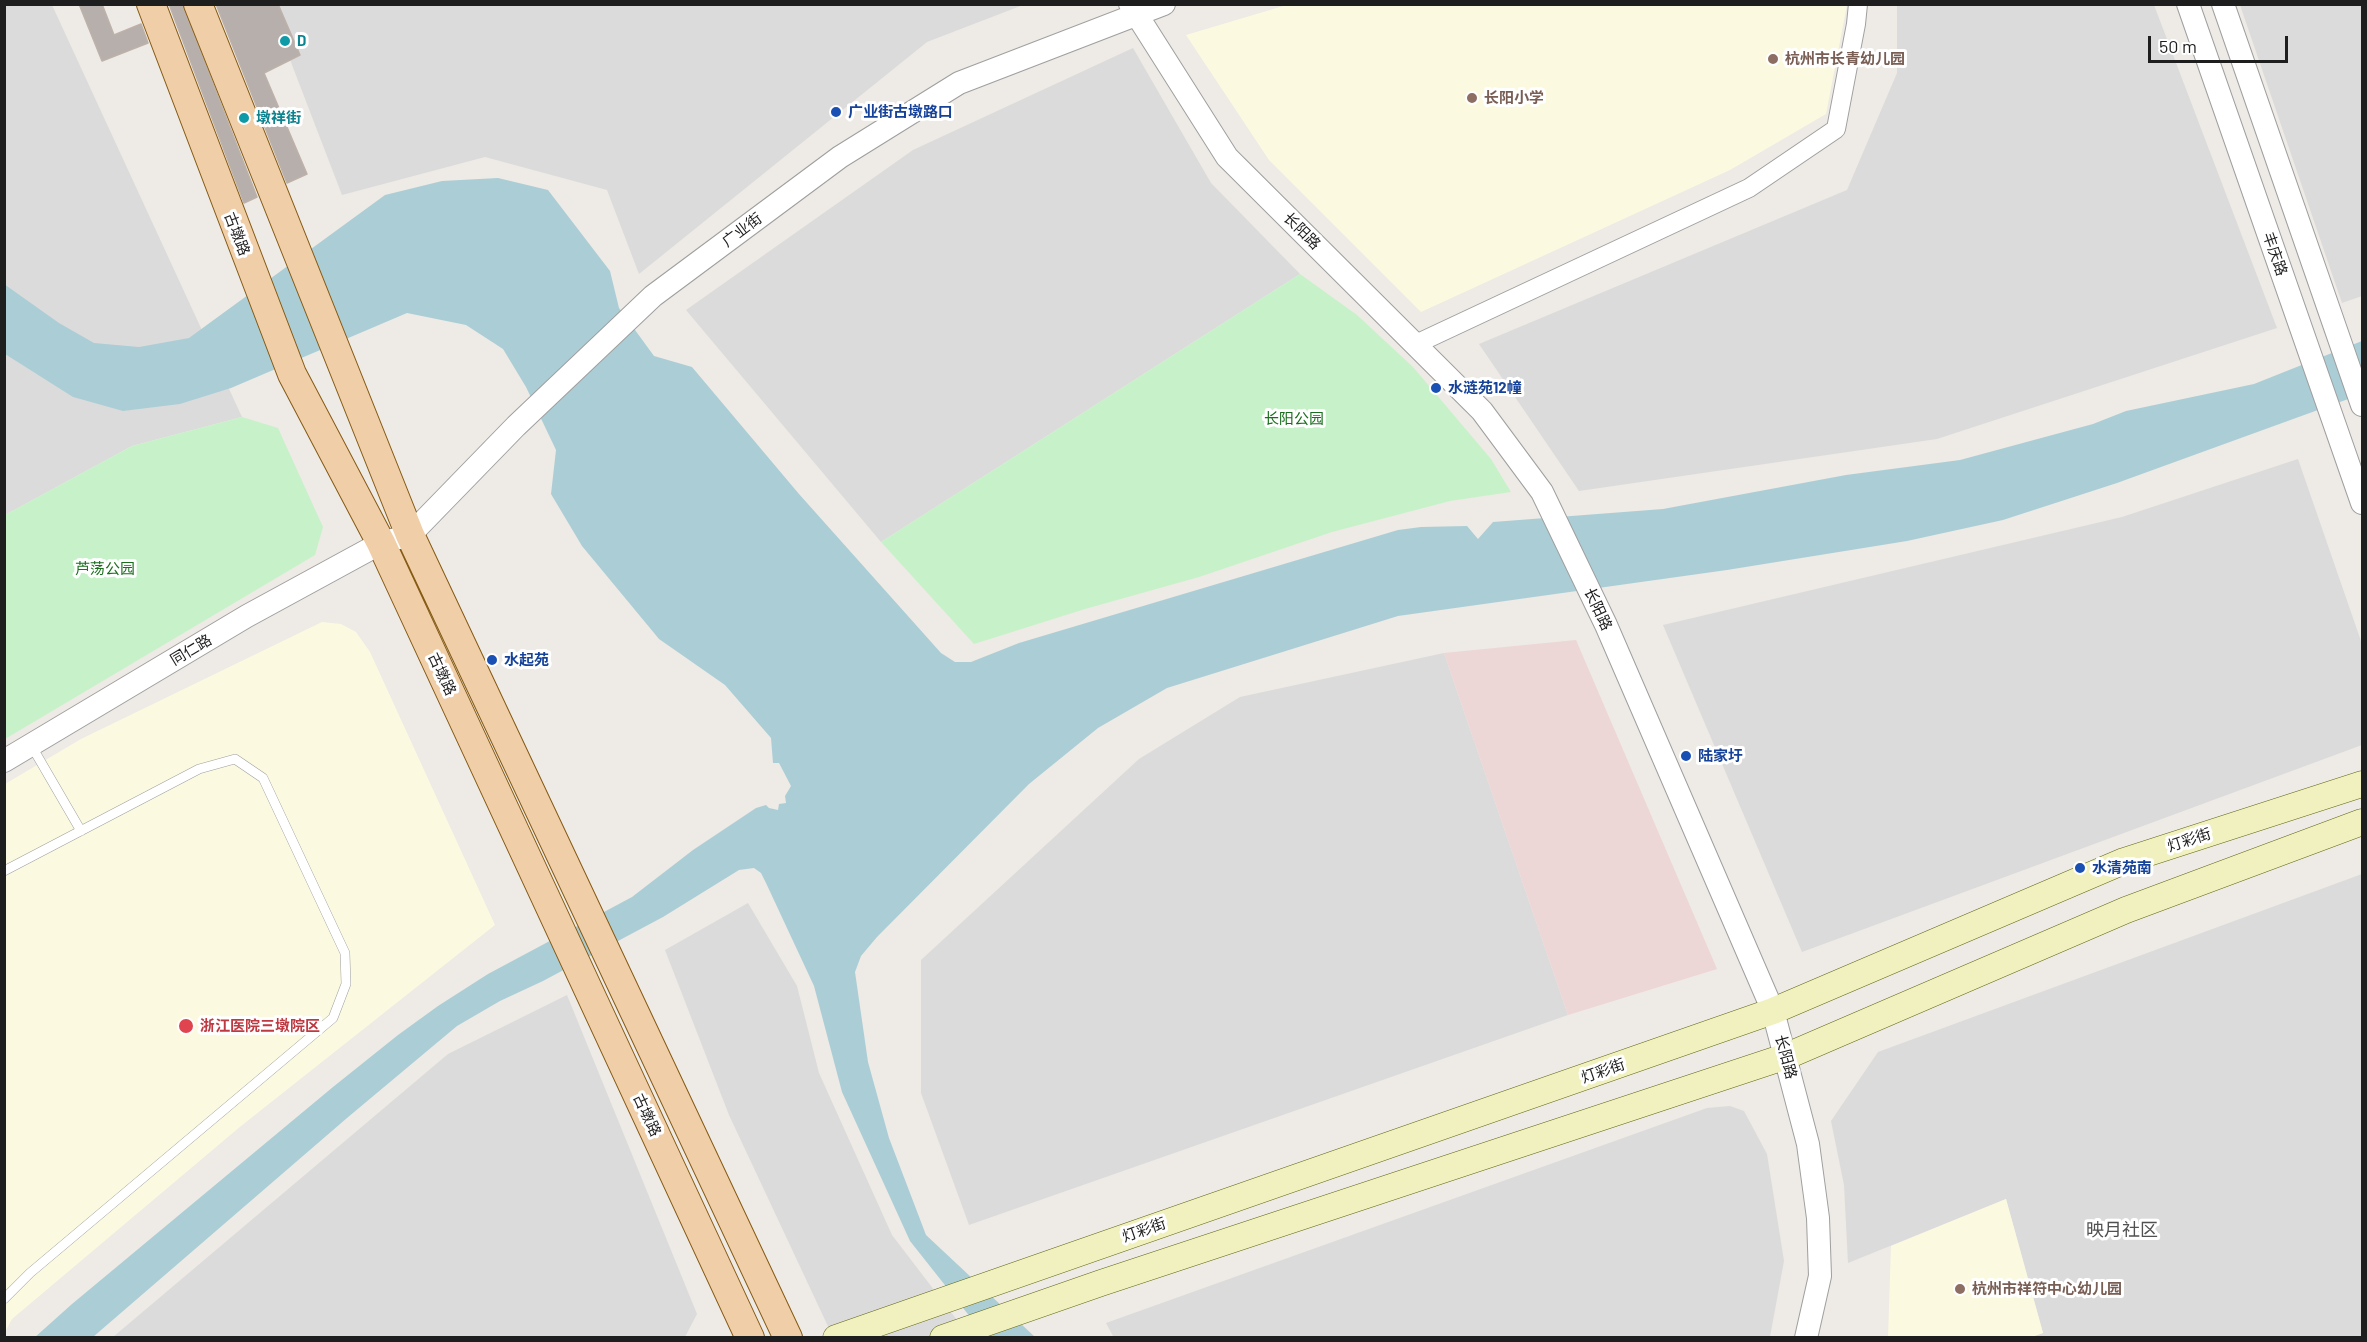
<!DOCTYPE html>
<meta charset="utf-8">
<style>
body{margin:0}
#map{position:relative;width:2367px;height:1342px;overflow:hidden;background:#eeeae5;font-family:Barlow,sans-serif}
canvas{display:block}
.frame{position:absolute;inset:0;border:6px solid #1e1e1e;pointer-events:none}
.scale{position:absolute;left:2148px;top:36px;width:140px;height:27px;box-sizing:border-box;border:3px solid #1e1e1e;border-top:0;padding-left:8px;font-size:18px;line-height:21px;white-space:nowrap;color:#1e1e1e;-webkit-text-stroke:4px #fff;paint-order:stroke}
</style>
<div id="map">
<canvas width="2367" height="1342"></canvas>
<div class="frame"></div>
<div class="scale">50 m</div>
</div>
<script>
const ctx = document.querySelector('canvas').getContext('2d');
ctx.lineJoin = 'round';
function paint(path, color) { ctx.fillStyle = color; ctx.fill(path, 'evenodd'); }
const poly = rows => new Path2D(rows.map(r => 'M' + r).join(''));
function trace(path, color, width, dash) { ctx.strokeStyle = color; ctx.lineWidth = width; ctx.lineCap = dash ? 'butt' : 'round'; ctx.setLineDash(dash || []); ctx.stroke(path); }
function drawText(font, color, halo, rows, align = 'center') {
  ctx.font = font + ' Barlow,"Noto Sans SC",sans-serif'; ctx.lineWidth = 6; ctx.setLineDash([]); ctx.textBaseline = 'middle'; ctx.strokeStyle = halo; ctx.fillStyle = color; for (const [text, x, y, turn = 0] of rows) {
    ctx.save(); ctx.translate(x, y); ctx.rotate((+turn || 0) * Math.PI / 180); ctx.textAlign = isNaN(turn) ? turn : align; if (halo) ctx.strokeText(text, 0, 0); ctx.fillText(text, 0, 0); ctx.restore();
  }
}
const residential = poly([
 [1897,4,2154,5,2277,328,1937,439,1579,491,1479,344,1847,190,1897,73],
 [5,5,52,5,242,417,132,446,5,515],
 [269,5,1023,5,927,42,639,274,607,190,485,157,342,195],
 [2240,5,2362,5,2362,296,2342,303],
 [1133,48,1211,183,1300,274,881,542,686,310,913,150],
 [2298,459,2362,644,2362,745,1802,952,1663,625,2122,517],
 [1444,653,1568,1015,969,1225,921,1093,921,960,1139,759,1240,697],
 [2362,874,2362,1337,2030,1337,2043,1333,2006,1199,1848,1263,1844,1185,1831,1121,1878,1052],
 [748,903,797,986,819,1073,892,1235,970,1337,833,1337,729,1115,665,950],
 [567,995,697,1314,685,1337,113,1337,448,1054],
 [1730,1106,1744,1111,1767,1154,1784,1261,1770,1337,1114,1338,1106,1323,1707,1108]
]);
const commercial = poly([
 [1576,640,1717,969,1568,1015,1444,653]
]);
const education = poly([
 [1290,4,1847,4,1847,5,1826,114,1730,170,1421,312,1269,160,1186,35],
 [322,622,341,624,356,632,370,652,495,925,241,1126,12,1319,5,1332,5,784,81,739],
 [2006,1199,2043,1333,2029,1338,1888,1337,1891,1246]
]);
const park = poly([
 [1300,274,1357,315,1413,367,1491,459,1511,492,1450,501,1332,532,1199,577,1085,609,974,644,881,542],
 [242,417,278,428,323,527,315,555,5,739,5,515,132,446]
]);
const water = poly([
 [498,178,548,190,610,271,619,308,654,356,692,367,799,494,941,653,955,662,971,662,1019,643,1398,530,1421,527,1467,526,1478,539,1493,522,1663,509,1846,475,1960,460,2093,424,2126,411,2254,384,2362,341,2362,394,2117,483,2003,520,1907,541,1727,570,1398,616,1167,688,1098,728,1029,784,877,937,861,956,855,972,868,1062,889,1138,926,1235,1035,1337,986,1337,910,1241,842,1092,814,986,766,883,761,873,754,868,739,870,663,917,543,981,500,1001,457,1026,347,1118,93,1337,34,1338,72,1304,333,1087,398,1035,438,1006,488,974,632,897,693,850,756,808,766,805,769,808,778,810,779,804,786,803,785,796,791,786,779,763,773,763,771,738,725,685,659,639,582,546,551,494,556,450,526,387,503,349,466,325,407,313,231,388,180,404,123,411,73,397,5,354,4,284,59,323,94,343,139,347,189,338,385,195,442,181]
]);
const building = poly([
 [79,4,102,4,114,35,141,24,148,43,102,61,79,4],
 [169,4,182,4,257,197,244,203,169,4],
 [216,4,278,4,300,55,264,73,307,174,287,183,216,4]
]);
const service = poly([
 [31,745,81,831],
 [4,871,199,769,235,759,263,778,345,953,346,984,333,1018,30,1273,4,1299]
]);
const minor = poly([
 [1416,344,1749,188,1836,129,1856,24,1858,4]
]);
const tertiary = poly([
 [1130,4,1227,157,1482,411,1542,492,1606,625,1773,1011,1808,1144,1818,1218,1820,1276,1806,1338],
 [2188,4,2362,503],
 [2223,4,2362,405],
 [4,761,247,616,381,543,410,535,516,426,653,296,840,157,959,83,1164,4]
]);
const secondary = poly([
 [836,1338,1773,1011,2124,861,2362,784],
 [943,1338,1101,1283,1787,1056,2126,910,2362,822]
]);
const primary = poly([
 [151,4,292,374,381,543,750,1338],
 [198,4,410,535,788,1338]
]);
const markers = [
 [285,41,6,"#0f9aa8"],
 [1773,59,6,"#8d6e63"],
 [1472,98,6,"#8d6e63"],
 [836,112,6,"#1a4fb4"],
 [244,118,6,"#0f9aa8"],
 [1436,388,6,"#1a4fb4"],
 [492,660,6,"#1a4fb4"],
 [1686,756,6,"#1a4fb4"],
 [2080,868,6,"#1a4fb4"],
 [186,1026,8,"#e0444e"],
 [1960,1289,6,"#8d6e63"]
];
const cultureNames = [
 ["D",297,41],
 ["墩祥街",256,118]
];
const educationNames = [
 ["杭州市长青幼儿园",1785,59],
 ["长阳小学",1484,98],
 ["杭州市祥符中心幼儿园",1972,1289]
];
const transitNames = [
 ["广业街古墩路口",848,112],
 ["水涟苑12幢",1448,388],
 ["水起苑",504,660],
 ["陆家圩",1698,756],
 ["水清苑南",2092,868]
];
const streetNames = [
 ["广业街",742,230,-37],
 ["长阳路",1302,231,45],
 ["古墩路",237,234,69],
 ["丰庆路",2275,254,71],
 ["长阳路",1598,609,65],
 ["同仁路",191,650,-31],
 ["古墩路",442,674,65],
 ["灯彩街",2189,840,-18],
 ["长阳路",1786,1057,75],
 ["灯彩街",1603,1071,-19],
 ["古墩路",647,1115,65],
 ["灯彩街",1144,1230,-19]
];
const parkNames = [
 ["长阳公园",1294,419],
 ["芦荡公园",105,569]
];
const healthNames = [
 ["浙江医院三墩院区",200,1026]
];
const quarterNames = [
 ["映月社区",2122,1230]
];
paint(residential, '#dcdbdb');
paint(commercial, '#ecd6d6');
paint(education, '#fbfae1');
paint(park, '#c7f2c9');
paint(water, '#abced6');
paint(building, '#b6afab');
trace(building, '#bdb1a9', 1.5);
trace(service, '#9f9f9f', 10);
trace(minor, '#9f9f9f', 20);
trace(tertiary, '#9f9f9f', 24);
trace(secondary, '#626712', 27);
trace(primary, '#855a13', 30);
trace(service, '#fff', 9);
trace(minor, '#fff', 18);
trace(tertiary, '#fff', 22);
trace(secondary, '#f1f1bf', 26);
trace(primary, '#f0cea8', 28);
for (const [x, y, r, color] of markers) { const dot = new Path2D(); dot.arc(x, y, r, 0, 2 * Math.PI); ctx.fillStyle = color; ctx.fill(dot); trace(dot, '#fff', 2); }
drawText('bold 15px', '#0d838f', '#fff', cultureNames, 'left');
drawText('bold 15px', '#785e54', '#fff', educationNames, 'left');
drawText('bold 15px', '#164399', '#fff', transitNames, 'left');
drawText('15px', '#1e1e1e', '#fff', streetNames);
drawText('15px', '#196f1d', '#fff', parkNames);
drawText('bold 15px', '#be3a42', '#fff', healthNames, 'left');
drawText('18px', '#515151', '#fff', quarterNames);
</script>
